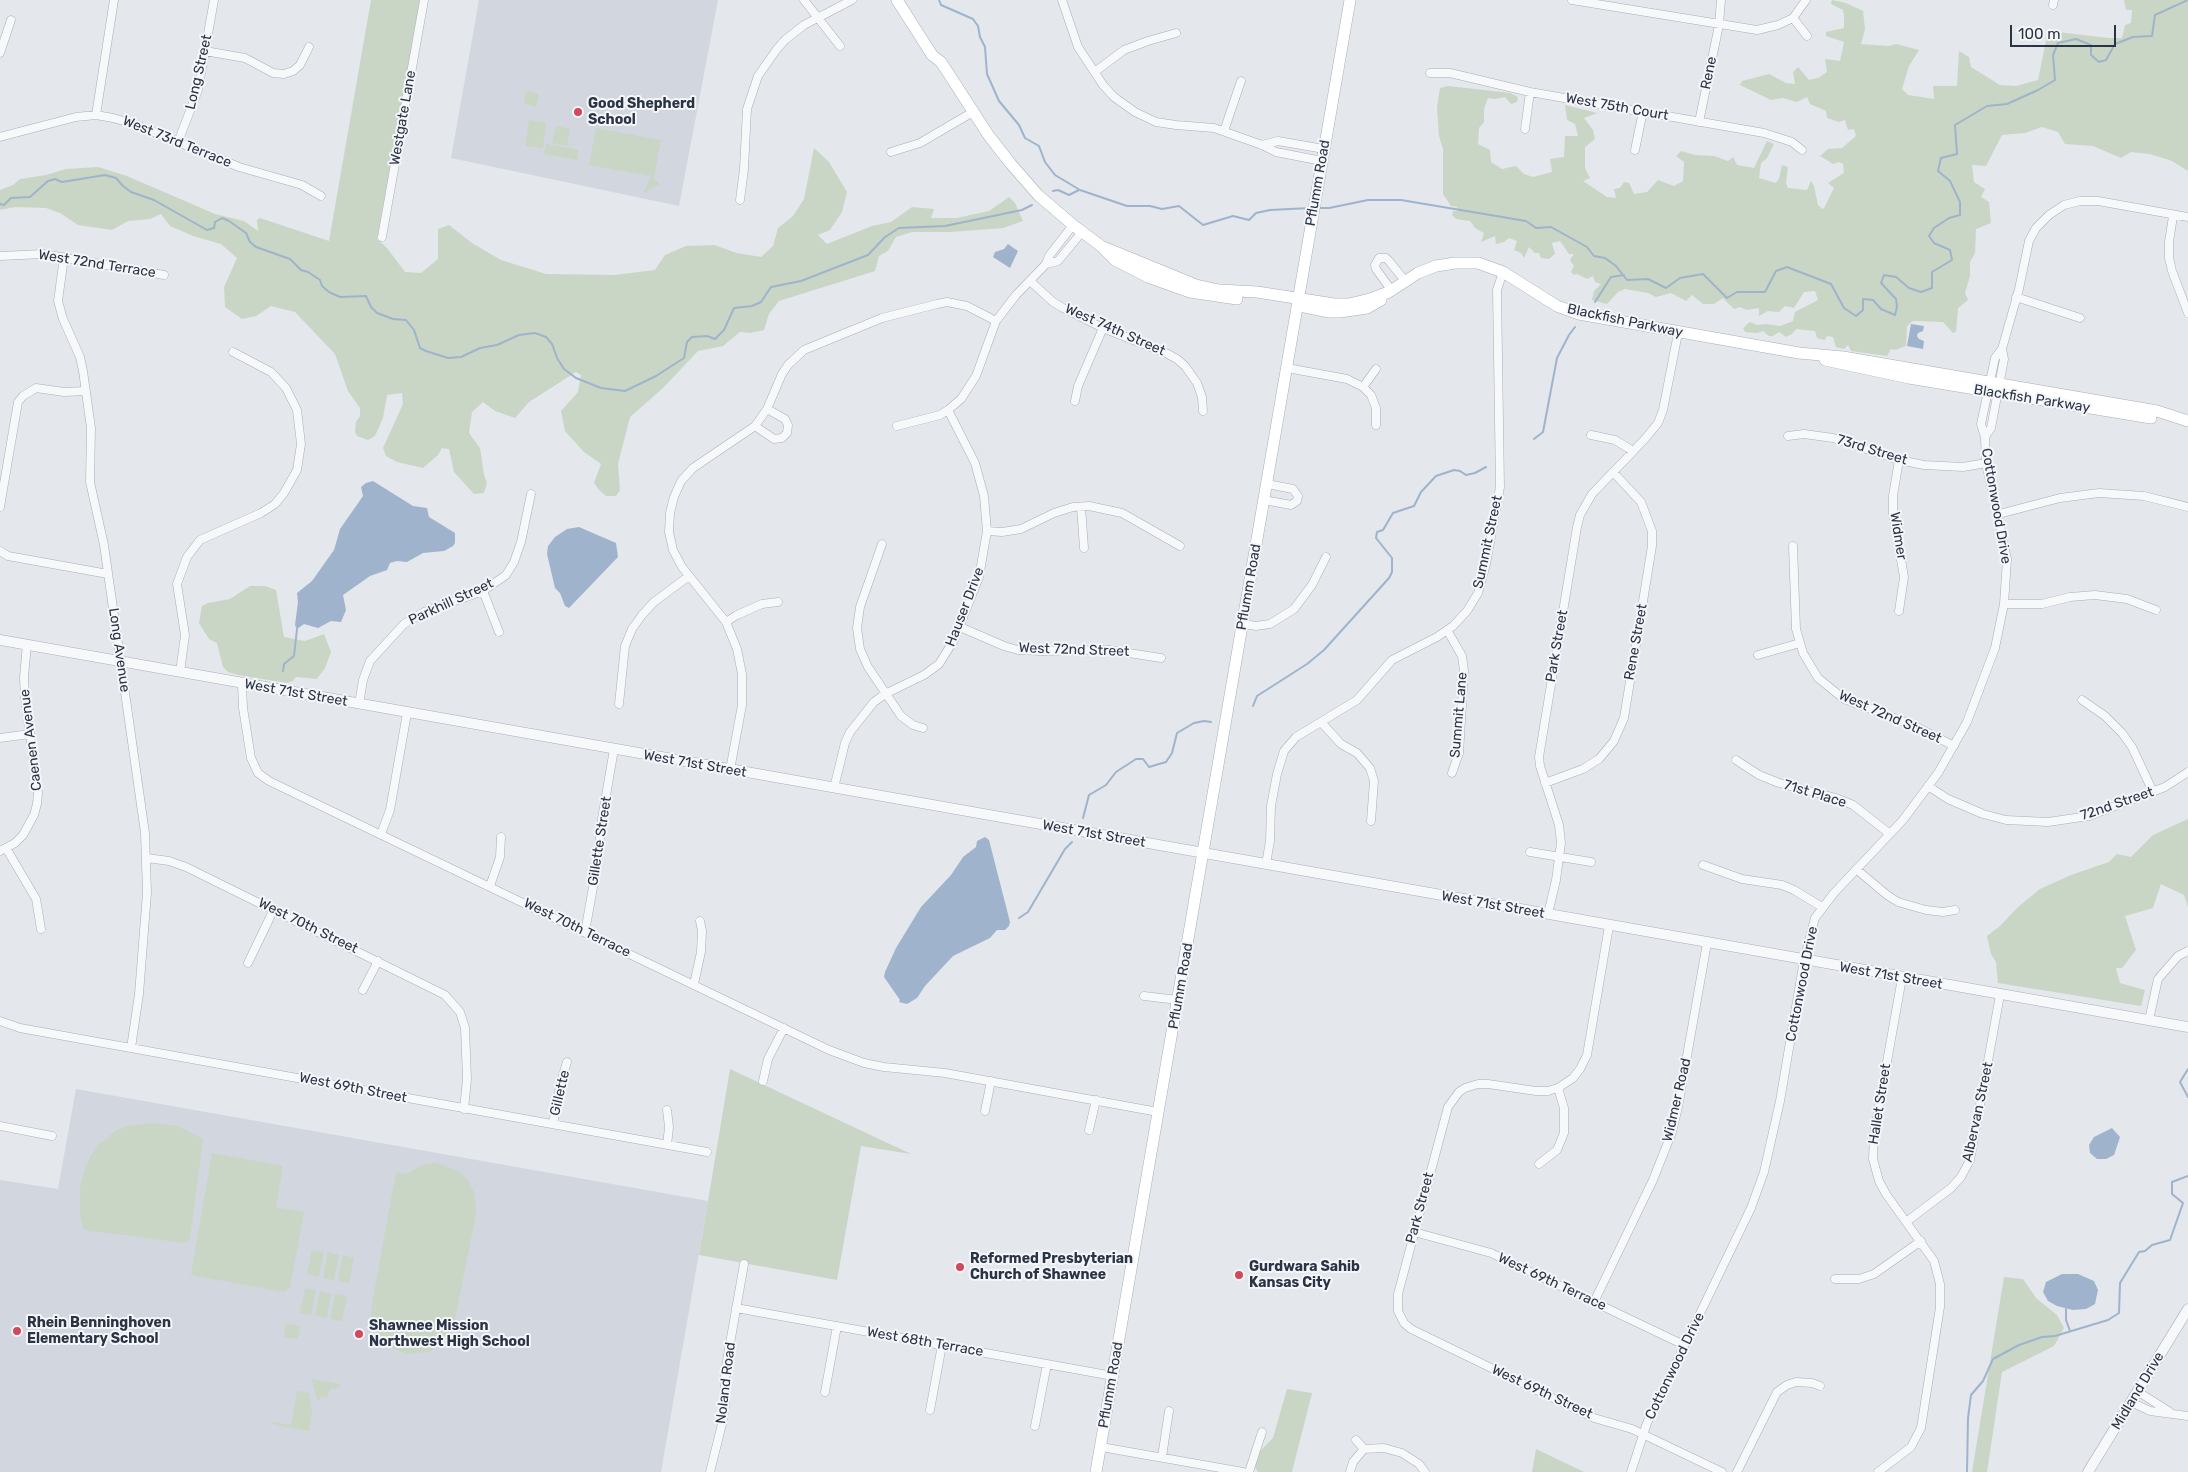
<!DOCTYPE html>
<style>
body{margin:0}
#map{position:relative;width:2188px;height:1472px;overflow:hidden;background:#e4e7ec;font-family:Rubik,sans-serif}
canvas{display:block}
.scale{position:absolute;left:2010px;top:25px;width:106px;height:22px;box-sizing:border-box;border:2px solid #2b3445;border-top:0;padding-left:6px;font-size:15px;line-height:18px;white-space:nowrap;color:#2b3445;-webkit-text-stroke:4px #f4f6f9;paint-order:stroke}
</style>
<div id="map">
<canvas width="2188" height="1472"></canvas>
<div class="scale">100 m</div>
</div>
<script>
const ctx = document.querySelector('canvas').getContext('2d');
ctx.lineJoin = 'round';
function paint(path, color) { ctx.fillStyle = color; ctx.fill(path, 'evenodd'); }
const poly = rows => new Path2D(rows.map(r => 'M' + r).join(''));
function trace(path, color, width, dash) { ctx.strokeStyle = color; ctx.lineWidth = width; ctx.lineCap = dash ? 'butt' : 'round'; ctx.setLineDash(dash || []); ctx.stroke(path); }
function drawText(font, color, halo, rows, align = 'center') {
  ctx.font = font + ' Rubik,sans-serif'; ctx.lineWidth = 4; ctx.setLineDash([]); ctx.textBaseline = 'middle'; ctx.strokeStyle = halo; ctx.fillStyle = color; for (const [text, x, y, turn = 0] of rows) {
    ctx.save(); ctx.translate(x, y); ctx.rotate((+turn || 0) * Math.PI / 180); ctx.textAlign = isNaN(turn) ? turn : align; if (halo) ctx.strokeText(text, 0, 0); ctx.fillText(text, 0, 0); ctx.restore();
  }
}
const built = poly([
 [479,0,718,0,679,206,451,158],
 [76,1089,708,1201,661,1472,0,1472,0,1180,58,1189]
]);
const green = poly([
 [371,0,420,0,377,239,387,248,405,272,421,273,438,259,438,229,449,225,472,243,501,260,546,274,614,275,655,270,665,255,686,246,714,245,737,253,761,257,773,246,778,228,793,216,804,199,814,148,829,162,847,192,842,212,830,230,818,235,827,244,872,226,891,222,912,207,934,209,931,218,957,218,989,211,1009,197,1015,203,1023,221,1003,228,951,232,912,232,896,237,888,251,879,256,875,271,779,301,769,314,764,330,750,333,740,332,723,346,698,351,663,388,630,417,618,464,620,490,616,496,606,496,600,491,594,483,601,464,584,452,565,431,561,411,578,392,581,375,576,372,529,402,515,418,495,411,483,402,472,412,469,433,480,448,484,475,487,483,484,493,474,494,454,472,449,449,442,448,438,455,423,468,397,462,386,456,383,448,403,404,402,393,387,395,383,418,375,436,368,440,357,436,355,432,356,422,360,416,360,408,348,391,335,354,295,312,271,306,256,316,242,319,225,307,224,287,237,258,221,244,193,236,170,226,161,214,150,219,128,221,112,230,78,225,60,213,46,208,15,207,0,210,0,190,13,185,20,179,46,175,66,169,98,167,127,176,215,214,244,221,258,231,257,220,260,218,329,241],
 [1832,0,1846,3,1863,11,1865,29,1861,44,1889,46,1896,44,1919,50,1909,66,1902,89,1908,95,1934,99,1933,86,1957,86,1959,51,1969,57,1971,67,2000,85,2016,86,2038,80,2048,31,2109,38,2122,38,2125,25,2131,23,2132,10,2126,10,2124,0,2188,0,2188,171,2172,161,2150,154,2131,152,2121,158,2093,146,2065,144,2058,132,2042,127,2025,133,2002,135,1986,166,1972,165,1974,182,1985,189,1981,197,1989,202,1991,223,1976,229,1975,253,1970,262,1970,276,1965,293,1968,300,1958,308,1956,332,1953,333,1943,322,1913,321,1907,326,1906,346,1895,350,1891,349,1887,356,1851,351,1848,345,1844,349,1836,347,1833,337,1827,336,1825,340,1817,338,1815,331,1796,329,1792,334,1786,337,1779,332,1773,336,1769,336,1763,331,1757,333,1745,332,1743,328,1750,322,1757,325,1766,324,1780,326,1793,321,1795,312,1818,300,1815,291,1804,292,1794,308,1785,306,1779,312,1768,311,1759,316,1759,308,1747,310,1740,307,1734,309,1723,298,1714,304,1703,304,1692,295,1686,301,1671,293,1656,297,1648,293,1625,289,1618,292,1607,304,1592,300,1594,291,1601,284,1595,282,1593,276,1587,279,1577,274,1574,275,1571,272,1574,266,1570,260,1574,254,1569,254,1560,241,1552,243,1555,254,1549,259,1541,258,1539,253,1535,253,1529,247,1524,258,1521,253,1514,250,1517,241,1509,238,1504,242,1496,244,1495,236,1481,242,1484,233,1475,228,1470,221,1456,219,1452,215,1453,211,1457,211,1457,207,1451,206,1443,194,1443,149,1439,136,1437,108,1440,88,1448,86,1510,93,1518,97,1517,102,1511,104,1505,97,1495,99,1488,98,1484,109,1484,122,1479,128,1478,144,1490,150,1491,162,1502,169,1516,166,1524,174,1533,177,1552,172,1550,159,1564,157,1565,136,1578,136,1575,124,1567,120,1565,105,1597,113,1584,118,1593,130,1595,139,1585,147,1585,168,1590,178,1583,181,1607,197,1616,198,1614,189,1620,188,1624,182,1629,183,1634,194,1647,192,1658,180,1674,186,1683,181,1684,162,1676,156,1681,151,1695,155,1714,156,1728,161,1733,157,1737,165,1754,168,1767,141,1774,144,1767,158,1761,163,1759,178,1776,183,1779,179,1782,165,1788,167,1786,183,1788,188,1807,190,1811,181,1814,186,1818,205,1822,209,1824,208,1834,188,1828,183,1844,173,1843,164,1839,162,1833,164,1820,156,1828,149,1842,148,1856,136,1854,129,1848,130,1845,120,1839,122,1827,118,1826,111,1810,104,1807,97,1797,102,1783,98,1771,100,1740,85,1742,81,1769,74,1786,83,1795,84,1793,72,1798,67,1809,80,1818,78,1827,72,1825,59,1840,61,1844,42,1826,36,1826,32,1844,28,1844,16,1843,10,1831,4],
 [526,91,539,94,536,107,524,104],
 [529,120,546,123,543,148,525,146],
 [556,126,570,129,567,146,552,143],
 [596,128,661,140,654,177,652,177,660,184,648,190,646,193,643,191,646,188,651,176,589,165],
 [546,144,579,150,577,160,544,154],
 [250,586,265,586,276,590,284,637,305,641,324,634,331,652,325,668,317,679,296,677,293,681,287,683,238,675,228,672,223,667,217,643,209,639,199,623,202,606,208,603,230,599],
 [2188,819,2188,907,2184,895,2161,884,2153,908,2125,916,2136,950,2122,968,2116,968,2120,983,2145,990,2141,1006,1998,983,1996,962,1991,954,1987,936,2000,926,2018,907,2040,889,2071,875,2109,862,2117,854,2131,857,2153,835],
 [730,1069,911,1154,861,1146,837,1280,699,1255],
 [152,1123,178,1126,203,1139,190,1239,185,1243,84,1230,80,1215,80,1187,86,1165,91,1155,99,1144,117,1130,128,1126],
 [212,1153,283,1166,276,1207,304,1212,290,1288,284,1292,191,1275],
 [435,1163,457,1170,468,1180,474,1193,476,1214,453,1329,443,1342,431,1351,407,1354,396,1350,379,1336,371,1318,372,1304,396,1172,406,1174,422,1165],
 [312,1250,324,1252,319,1277,307,1274],
 [328,1252,339,1255,334,1280,323,1278],
 [343,1255,354,1258,349,1283,338,1281],
 [2004,1277,2023,1279,2036,1298,2057,1315,2064,1328,2054,1346,2002,1372,1987,1472,1972,1472],
 [305,1288,316,1290,311,1315,300,1313],
 [320,1291,331,1293,327,1318,315,1316],
 [335,1294,347,1296,342,1321,330,1319],
 [286,1324,300,1326,298,1339,284,1337],
 [312,1379,340,1384,339,1388,331,1389,326,1398,321,1397,319,1400,317,1400],
 [1287,1389,1312,1393,1292,1472,1258,1472,1254,1465,1258,1453,1273,1438],
 [297,1391,309,1393,312,1412,309,1431,272,1424,272,1422,291,1425],
 [1536,1449,1584,1472,1532,1472]
]);
const water = poly([
 [1008,244,1018,251,1010,268,993,257,995,252,1004,249],
 [1911,324,1924,326,1923,331,1918,333,1917,336,1919,339,1924,341,1923,349,1907,346],
 [373,481,413,506,427,508,429,517,455,533,455,543,453,546,444,551,423,553,407,562,397,561,390,563,387,570,370,576,343,595,346,610,341,622,331,621,318,628,304,624,297,629,295,625,298,602,297,593,312,581,334,550,340,529,363,496,361,487,366,483],
 [579,527,616,543,618,557,569,608,565,606,560,593,555,588,547,554,548,546,555,537,567,529],
 [985,837,989,840,1010,922,1009,926,1005,930,997,930,990,938,953,956,925,986,917,998,907,1004,899,1002,900,1000,884,977,885,972,896,948,921,907,951,875,963,857,976,847,977,841],
 [2112,1128,2120,1137,2114,1155,2106,1159,2097,1159,2090,1153,2089,1145,2094,1137],
 [2062,1274,2078,1274,2094,1281,2098,1290,2095,1304,2086,1309,2073,1310,2057,1306,2048,1301,2043,1292,2046,1282]
]);
const stream = poly([
 [939,0,941,5,973,19,978,26,980,37,985,47,987,74,999,101,1019,125,1025,138,1039,146,1045,162,1055,175,1080,190,1127,206,1150,206,1162,209,1179,206,1203,225,1233,216,1249,220,1256,213,1270,210,1310,208],
 [1053,191,1058,190,1069,195,1079,190],
 [0,204,4,205,11,198,30,197,48,181,55,179,62,182,105,175,116,178,123,186,131,192,154,200,207,230,214,228,215,222,222,218,229,221,246,233,250,242,256,247,290,259,301,270,308,272,320,280,322,286,329,292,340,297,366,296,371,307,377,313,393,319,406,320,414,330,420,348,426,351,448,358,461,357,480,348,497,345,519,335,535,333,546,337,552,344,557,358,564,369,576,378,601,388,625,391,656,376,684,358,687,342,692,337,707,336,715,339,724,330,734,308,752,306,761,302,771,287,801,281,868,255,885,237,899,228,945,226,1022,210,1032,205],
 [1317,208,1329,208,1368,200,1401,200,1526,221,1536,228,1551,227,1587,247,1594,256,1605,258,1616,266,1627,280,1648,279,1666,288,1680,278,1703,274,1727,298,1737,292,1765,292,1776,271,1787,267,1831,284,1844,308,1856,316,1863,310,1863,299,1873,300,1881,309,1895,315,1897,307,1896,299,1881,283,1884,275,1896,277,1909,288,1921,292,1932,288,1932,272,1952,260,1950,250,1934,243,1929,236,1934,228,1949,218,1960,215,1960,202,1950,181,1938,171,1941,158,1957,154,1955,125,1987,106,2007,104,2038,90,2055,80,2053,55,2058,43,2076,39,2091,45,2091,55,2099,62,2106,60,2115,44,2133,37,2152,36,2155,15,2188,0],
 [1595,302,1611,277,1624,275],
 [1534,439,1543,432,1557,358,1569,335,1575,327],
 [283,671,284,664,294,656,297,629],
 [1253,706,1257,696,1307,664,1324,650,1389,578,1392,572,1392,558,1376,538,1377,532,1383,530,1393,513,1414,506,1421,492,1436,476,1454,470,1460,471,1466,475,1475,473,1486,467],
 [1083,818,1089,795,1106,785,1116,772,1136,759,1143,759,1149,767,1166,762,1172,753,1177,733,1194,723,1204,721,1211,722],
 [1019,918,1028,912,1065,849,1072,842],
 [2188,1069,2180,1082,2188,1097],
 [2066,1309,2066,1320,2070,1331],
 [1967,1472,1968,1418,1971,1395,1983,1381,1993,1359,2019,1345,2042,1337,2055,1336,2108,1320,2119,1313,2120,1283,2139,1252,2145,1251,2152,1245,2170,1240,2183,1203,2172,1194,2172,1182,2188,1176]
]);
const minor = poly([
 [804,0,840,46],
 [1062,0,1078,47,1103,85,1114,97,1135,112,1156,122,1176,125,1214,128,1262,145,1276,152,1322,161],
 [1572,0,1757,30,1778,25,1793,18,1806,0],
 [2053,5,2054,0],
 [1793,18,1807,36],
 [205,51,245,58,273,73,284,74,293,71,300,65,309,47],
 [0,53,11,20],
 [1096,71,1124,50,1148,41,1176,33],
 [1430,73,1450,73,1530,92,1764,133,1792,142,1802,150],
 [96,115,114,0],
 [1699,122,1719,25,1721,0],
 [1525,129,1530,92],
 [1224,131,1241,81],
 [0,137,76,117,96,115,113,118,134,124,239,167,302,185,321,196],
 [178,142,198,90,214,0],
 [1262,145,1278,141,1324,149],
 [1635,150,1643,111],
 [891,152,920,143,973,112],
 [740,200,744,169,747,109,758,76,777,49,785,40,804,25,852,0],
 [2173,216,2169,242,2169,258,2172,271,2188,313],
 [382,237,424,0],
 [0,256,43,254,164,275],
 [64,257,58,301,63,319,80,357,83,371,91,428,90,482,104,545,145,833,147,893,139,994,131,1048],
 [1046,264,1058,261,1082,232],
 [1030,281,1053,302,1063,308,1103,328,1166,353,1177,359,1185,366,1197,383,1202,397,1203,411],
 [1392,291,1376,269,1375,265,1379,258,1386,258,1389,261,1406,282],
 [2016,297,2080,318],
 [1287,368,1347,379,1363,387,1371,395,1376,408,1376,425],
 [1363,387,1376,369],
 [1075,401,1078,386,1103,328],
 [755,426,774,439,782,438,787,433,788,425,785,419,767,409],
 [897,426,940,415,948,410,961,399,976,376,996,321,1016,295,1046,264,1049,256,1073,225],
 [1591,435,1615,440,1633,451],
 [1788,436,1804,434,1833,438,1899,460,1924,465,1963,467,1986,463],
 [1985,437,1991,428,2004,359,2002,349],
 [1899,460,1893,496,1893,513,1904,577,1899,611],
 [1264,500,1291,505,1297,501,1298,496,1293,489,1267,484],
 [0,507,18,402,23,396,36,388,64,392,86,391],
 [1081,507,1084,548],
 [1999,514,2060,498,2099,493,2144,496,2188,507],
 [987,531,1002,532,1021,529,1054,513,1073,507,1089,506,1122,513,1180,546],
 [882,544,860,607,857,628,860,649,868,667,901,716,913,725,923,728],
 [1793,546,1796,629,1803,653,1818,678,1844,699,1915,726,1954,746],
 [0,551,8,556,108,574],
 [483,591,499,632],
 [2004,604,2042,604,2070,597,2095,595,2127,599,2156,610],
 [726,622,737,615,762,604,778,602],
 [1243,624,1256,626,1270,624,1294,609,1312,585,1326,557],
 [960,627,1004,646,1018,650,1042,651,1109,650,1161,658],
 [1447,630,1462,656,1464,671,1459,753,1452,773],
 [1758,655,1800,643],
 [180,672,185,635,177,584,187,557,200,540,261,513,275,504,284,493,297,470,301,444,297,410,286,388,271,372,233,352],
 [242,684,243,708,251,758,258,773,269,781,829,1050,864,1063,884,1067,945,1073,1158,1112],
 [2082,700,2105,716,2122,733,2132,747,2153,792],
 [359,704,363,680,370,661,404,624,424,612,483,591,506,575,514,562,521,542,531,494],
 [619,704,625,646,632,629,642,615,654,602,689,576],
 [1321,722,1341,744,1357,753,1370,768,1374,781,1371,821],
 [0,738,30,734],
 [1736,760,1759,775,1779,783,1836,798,1853,805,1890,834],
 [730,770,742,705,742,674,737,649,726,622,682,567,673,550,669,532,670,513,674,497,681,481,693,468,755,426,767,409,782,374,788,365,804,350,882,318,937,304,947,302,967,306,996,321],
 [1545,783,1583,769,1599,759,1614,741,1624,718,1652,546,1652,531,1641,502,1613,472],
 [1928,786,1948,799,1983,814,2006,820,2048,822,2089,816,2165,787,2188,772],
 [834,788,845,743,850,732,874,702,885,694,924,675,939,664,954,640,979,577,987,531,984,496,975,463,948,410],
 [381,834,390,810,407,713],
 [6,848,36,899,41,929],
 [0,851,15,843,23,835,34,815,37,804,38,793,25,698,24,677,27,644],
 [1530,852,1591,862],
 [147,858,169,861,186,867,445,995,460,1012,465,1028,467,1079,464,1109],
 [1266,864,1270,841,1271,806,1277,774,1284,751,1296,737,1357,700,1392,660,1437,637,1453,626,1467,611,1478,593,1486,564,1500,487,1497,290,1503,272],
 [1703,865,1742,879,1782,885,1794,890,1822,907],
 [1856,869,1887,895,1898,902,1926,910,1943,912,1955,910],
 [490,886,500,857,501,837],
 [1548,914,1556,880,1561,843,1559,825,1540,766,1539,757,1577,527,1580,515,1592,494,1644,440,1658,423,1663,410,1678,333],
 [1609,926,1587,1055,1580,1069,1573,1078,1558,1088,1548,1091,1536,1091,1488,1084,1478,1084,1465,1088,1459,1092,1448,1107,1398,1294,1398,1311,1404,1323,1411,1329,1594,1418,1632,1429,1722,1472],
 [585,932,597,865,602,819,614,749],
 [248,963,274,909],
 [694,984,701,952,702,931,700,921],
 [363,990,378,961],
 [1144,996,1178,1000],
 [2149,1020,2158,979,2178,956,2188,951],
 [0,1021,20,1028,707,1152],
 [763,1081,768,1059,784,1028],
 [667,1110,669,1127,667,1145],
 [985,1111,991,1081],
 [553,1124,560,1085,567,1062],
 [0,1126,52,1136],
 [1089,1130,1096,1100],
 [1539,1164,1557,1150,1564,1133,1564,1108,1558,1088],
 [1906,1222,1951,1188,1961,1177,1970,1160,2000,995],
 [1414,1232,1491,1253,1684,1345],
 [1835,1279,1859,1279,1874,1274,1921,1241],
 [1594,1302,1653,1180,1672,1132,1678,1107,1707,943],
 [736,1308,1113,1376],
 [2137,1391,2170,1412],
 [825,1392,837,1326],
 [2131,1402,2150,1411,2188,1416],
 [930,1410,942,1345],
 [1035,1426,1047,1364],
 [1356,1440,1364,1449],
 [1101,1447,1243,1472],
 [1364,1449,1384,1448,1402,1453,1419,1464,1425,1472],
 [1162,1457,1169,1411],
 [710,1472,722,1424,725,1406,725,1372,744,1264],
 [1249,1472,1262,1432],
 [1350,1472,1353,1462,1364,1449],
 [1631,1472,1647,1423,1751,1208,1764,1172,1780,1101,1804,960,1815,918,1834,893,1903,820,1938,773,1967,722,1995,648,2004,604,2007,559,1986,463,1985,437,1981,424,1995,358,2002,349,2019,289,2029,241,2036,228,2049,215,2064,205,2080,201,2098,201,2188,217],
 [1737,1472,1777,1392,1787,1385,1796,1382,1812,1383,1820,1386],
 [1878,1472,1911,1447,1921,1428,1940,1307,1940,1284,1934,1261,1886,1194,1879,1181,1873,1159,1874,1134,1902,978]
]);
const tertiary = poly([
 [0,640,2188,1027],
 [2088,1472,2188,1309]
]);
const secondary = poly([
 [897,0,932,55,941,62,989,136,1011,164,1038,195,1073,225,1101,246,1115,260,1148,277,1190,292,1237,299],
 [1101,246,1196,285,1219,290,1257,292,1334,304,1349,304,1370,299,1389,292,1418,273,1436,266,1455,263,1478,263,1503,272,1557,306,1579,314,1799,353,1843,357,2157,411,2188,421],
 [1300,306,1329,312,1340,312,1367,308,1381,300],
 [1825,360,1909,378,2151,418],
 [1096,1472,1350,0]
]);
const markers = [
 [578,112,5,"#d1495b"],
 [960,1267,5,"#d1495b"],
 [1239,1275,5,"#d1495b"],
 [17,1331,5,"#d1495b"],
 [359,1334,5,"#d1495b"]
];
const streetNames = [
 ["Long Street",199,72,-77],
 ["Rene",1709,73,-79],
 ["West 75th Court",1617,107,10],
 ["Westgate Lane",403,118,-80],
 ["West 73rd Terrace",177,142,22],
 ["Pflumm Road",1318,183,-80],
 ["West 72nd Terrace",97,264,9],
 ["Blackfish Parkway",1625,321,12],
 ["West 74th Street",1115,330,24],
 ["Blackfish Parkway",2032,399,9],
 ["73rd Street",1872,450,17],
 ["Cottonwood Drive",1996,506,80],
 ["Widmer",1898,536,81],
 ["Summit Street",1488,542,-78],
 ["Pflumm Road",1249,587,-80],
 ["Parkhill Street",451,602,-25],
 ["Hauser Drive",965,607,-69],
 ["Rene Street",1636,642,-80],
 ["Park Street",1557,646,-80],
 ["Long Avenue",119,650,82],
 ["West 72nd Street",1074,650,2],
 ["West 71st Street",296,693,10],
 ["Summit Lane",1459,715,-85],
 ["West 72nd Street",1890,717,24],
 ["Caenen Avenue",31,740,-97],
 ["West 71st Street",695,764,10],
 ["71st Place",1815,794,17],
 ["72nd Street",2117,804,-19],
 ["West 71st Street",1094,834,10],
 ["Gillette Street",600,841,-81],
 ["West 71st Street",1493,905,10],
 ["West 70th Street",308,926,26],
 ["West 70th Terrace",577,928,26],
 ["West 71st Street",1891,976,10],
 ["Cottonwood Drive",1802,984,-79],
 ["Pflumm Road",1181,986,-80],
 ["West 69th Street",353,1088,11],
 ["Gillette",560,1093,-77],
 ["Widmer Road",1677,1100,-77],
 ["Hallet Street",1880,1104,-81],
 ["Albervan Street",1978,1112,-78],
 ["Park Street",1420,1208,-75],
 ["West 69th Terrace",1552,1282,25],
 ["West 68th Terrace",925,1342,10],
 ["Cottonwood Drive",1675,1366,-64],
 ["Noland Road",726,1383,-83],
 ["Pflumm Road",1111,1385,-80],
 ["Midland Drive",2138,1391,-59],
 ["West 69th Street",1542,1392,25]
];
const poiNames = [
 ["Good Shepherd",588,104],
 ["School",588,120],
 ["Reformed Presbyterian",970,1259],
 ["Church of Shawnee",970,1275],
 ["Gurdwara Sahib",1249,1267],
 ["Kansas City",1249,1283],
 ["Rhein Benninghoven",27,1323],
 ["Elementary School",27,1339],
 ["Shawnee Mission",369,1326],
 ["Northwest High School",369,1342]
];
paint(built, '#d2d6de');
paint(green, '#c9d6c5');
paint(water, '#9fb4cc');
trace(stream, '#9fb4cc', 2);
trace(minor, '#a9aeb7', 9);
trace(tertiary, '#a9aeb7', 11);
trace(secondary, '#a9aeb7', 12);
trace(minor, '#f7f8fa', 8);
trace(tertiary, '#f7f8fa', 10);
trace(secondary, '#fff', 11);
for (const [x, y, r, color] of markers) { const dot = new Path2D(); dot.arc(x, y, r, 0, 2 * Math.PI); ctx.fillStyle = color; ctx.fill(dot); trace(dot, '#f4f6f9', 2); }
drawText('14px', '#2b3445', '#f4f6f9', streetNames);
drawText('bold 14px', '#2b3445', '#f4f6f9', poiNames, 'left');
</script>
